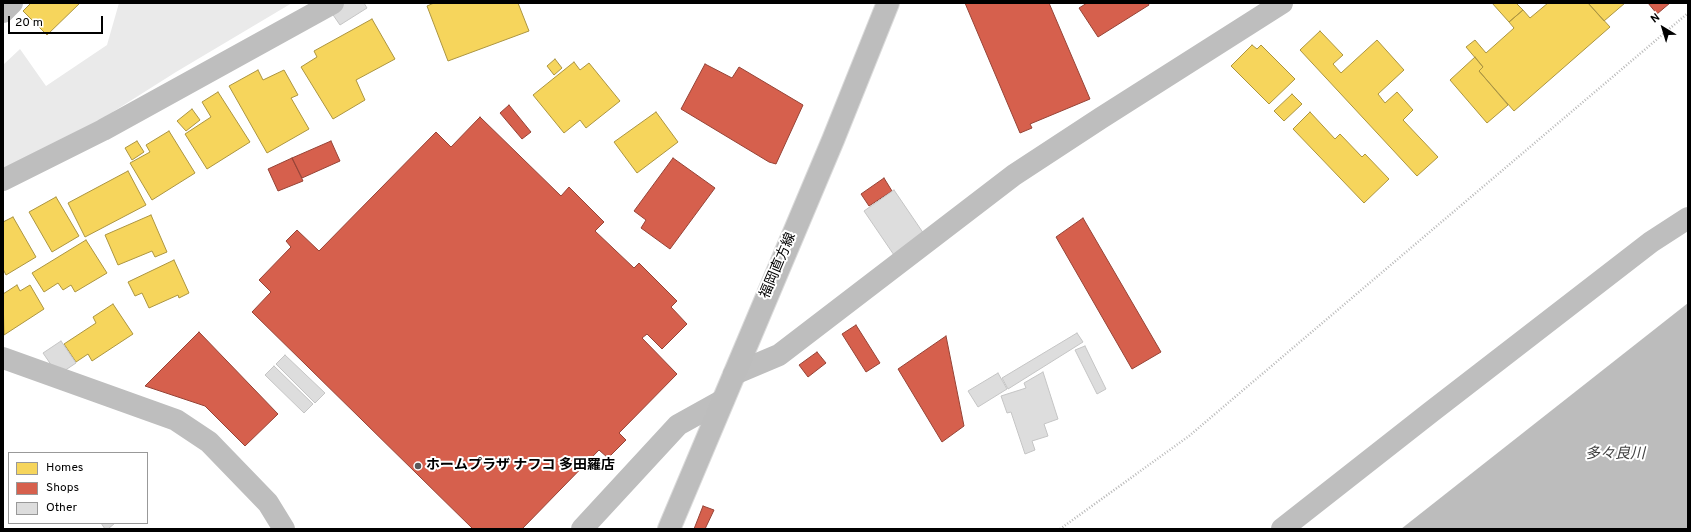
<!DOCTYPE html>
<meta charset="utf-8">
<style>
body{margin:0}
#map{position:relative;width:1691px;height:532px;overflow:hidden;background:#fff;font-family:Overpass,sans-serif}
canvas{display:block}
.frame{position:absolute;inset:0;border:4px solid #000;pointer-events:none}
.legend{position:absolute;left:8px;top:452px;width:140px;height:72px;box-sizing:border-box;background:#fff;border:1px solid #999;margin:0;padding:5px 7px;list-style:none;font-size:12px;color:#000}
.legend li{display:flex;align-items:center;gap:8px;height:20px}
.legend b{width:20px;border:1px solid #999}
.north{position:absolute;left:1643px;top:8px;width:40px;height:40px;-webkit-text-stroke:3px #fff;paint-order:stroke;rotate:322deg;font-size:11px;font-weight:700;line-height:16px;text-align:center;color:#000}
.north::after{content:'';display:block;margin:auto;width:14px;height:18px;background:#000;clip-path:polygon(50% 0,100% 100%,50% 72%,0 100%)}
.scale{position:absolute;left:8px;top:16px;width:95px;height:18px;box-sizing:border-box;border:2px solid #000;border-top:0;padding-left:5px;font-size:12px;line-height:14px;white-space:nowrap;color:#000;-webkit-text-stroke:3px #fff;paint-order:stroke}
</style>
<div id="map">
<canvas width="1691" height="532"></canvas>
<div class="frame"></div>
<ul class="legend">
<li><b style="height:11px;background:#f6d55c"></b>Homes</li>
<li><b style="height:11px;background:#d6604d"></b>Shops</li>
<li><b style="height:11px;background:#ddd"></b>Other</li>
</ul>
<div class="north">N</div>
<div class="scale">20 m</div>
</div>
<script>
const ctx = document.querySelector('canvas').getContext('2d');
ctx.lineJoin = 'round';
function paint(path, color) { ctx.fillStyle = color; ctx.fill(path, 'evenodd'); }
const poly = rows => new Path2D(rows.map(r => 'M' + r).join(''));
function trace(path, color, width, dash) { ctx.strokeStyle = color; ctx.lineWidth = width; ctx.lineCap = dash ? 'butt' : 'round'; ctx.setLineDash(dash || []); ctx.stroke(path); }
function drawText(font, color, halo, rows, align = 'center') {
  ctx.font = font + ' Overpass,"Noto Sans JP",sans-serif'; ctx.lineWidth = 4; ctx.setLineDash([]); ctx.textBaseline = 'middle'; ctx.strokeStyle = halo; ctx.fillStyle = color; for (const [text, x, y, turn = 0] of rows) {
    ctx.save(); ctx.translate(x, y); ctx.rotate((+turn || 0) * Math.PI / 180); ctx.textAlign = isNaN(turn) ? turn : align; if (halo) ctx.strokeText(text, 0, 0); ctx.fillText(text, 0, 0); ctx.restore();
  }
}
const green = poly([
 [119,3,292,3,176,72,51,151,3,168,3,65,20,49,46,86,107,45]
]);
const water = poly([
 [1688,303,1688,529,1401,529,1486,462]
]);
const homes = poly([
 [31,3,80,3,47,35,23,11,31,3],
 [434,3,518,3,529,31,448,61,427,6,434,3],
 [1492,3,1516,3,1523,10,1509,22,1492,3],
 [1548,3,1588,3,1610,27,1514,111,1479,71,1483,67,1466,47,1475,40,1486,53,1514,28,1509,22,1523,10,1530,18,1548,3],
 [1588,3,1625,3,1604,21,1588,3],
 [372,19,395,59,356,80,365,100,333,119,301,67,317,57,314,51,372,19],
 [1320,31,1343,55,1333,64,1341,73,1377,40,1404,70,1378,94,1385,103,1397,92,1413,110,1403,120,1438,157,1417,176,1300,50,1320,31],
 [1252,45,1257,49,1261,45,1295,79,1269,104,1231,66,1252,45],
 [1475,57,1483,67,1479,71,1508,105,1487,123,1450,80,1475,57],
 [555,59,562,68,554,75,547,66,555,59],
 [574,62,580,70,589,63,620,101,586,128,580,120,564,133,533,95,574,62],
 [258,70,263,80,284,70,298,95,291,98,309,129,267,153,229,86,258,70],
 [218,92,250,142,207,169,185,134,211,117,202,102,218,92],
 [1292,94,1302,104,1284,121,1274,111,1292,94],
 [192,109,200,120,186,131,177,121,192,109],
 [656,112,678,142,637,173,614,142,656,112],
 [1310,112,1335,139,1340,134,1362,157,1365,154,1389,179,1364,203,1293,129,1310,112],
 [169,131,195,173,152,200,130,163,150,152,146,145,169,131],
 [137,141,144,152,132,160,125,148,137,141],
 [128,171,146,205,85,237,68,203,128,171],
 [56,197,79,236,52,252,29,212,56,197],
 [151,215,167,252,155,257,152,251,118,265,105,235,151,215],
 [13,217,36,257,6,275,3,269,3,222,13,217],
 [86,240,107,273,75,292,71,285,63,290,58,283,44,292,32,273,86,240],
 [174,260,189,293,179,298,178,295,149,308,142,293,135,296,128,282,174,260],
 [17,285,20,291,30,285,44,309,4,335,3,294,17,285],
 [113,304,133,334,92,361,88,354,76,362,64,344,96,323,93,317,113,304]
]);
const shops = poly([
 [965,3,1049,3,1090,99,1030,124,1032,128,1020,133,965,3],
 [1087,3,1148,3,1149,5,1098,37,1079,8,1087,3],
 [1648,3,1670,3,1657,14,1648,3],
 [705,64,732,78,739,67,803,105,776,164,769,162,681,109,705,64],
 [509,105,531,132,522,139,500,113,509,105],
 [480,117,561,196,569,187,604,222,595,231,634,268,639,263,677,301,671,307,687,324,662,349,647,334,642,338,677,374,619,433,626,440,608,458,599,450,522,529,473,529,252,312,271,292,259,280,291,247,286,241,297,230,319,251,436,132,451,147,480,117],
 [331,141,340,161,302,178,292,158,331,141],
 [292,158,303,181,278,191,268,169,292,158],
 [673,158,715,188,670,249,641,228,646,220,634,211,673,158],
 [884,178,892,191,869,206,861,194,884,178],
 [1083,218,1161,352,1132,369,1056,237,1083,218],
 [856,325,880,363,866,372,842,334,856,325],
 [199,332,278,414,245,446,205,406,145,386,199,332],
 [946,336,964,426,942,442,898,369,946,336],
 [817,352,826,363,808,377,799,365,817,352],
 [703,506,714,510,705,529,694,529,703,506]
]);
const building = poly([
 [344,3,364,3,367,8,340,25,331,12,344,3],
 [894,190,926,237,896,258,864,211,894,190],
 [1077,333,1083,342,1008,389,1002,378,1077,333],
 [61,341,76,363,58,375,43,353,61,341],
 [1085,346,1106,389,1097,394,1075,350,1085,346],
 [285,355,325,393,315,403,276,364,285,355],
 [274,366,313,404,304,413,265,375,274,366],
 [1043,372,1058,419,1044,424,1048,436,1032,441,1035,450,1025,454,1011,412,1007,413,1001,396,1026,388,1024,383,1043,372],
 [998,373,1007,389,978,407,968,391,998,373],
 [101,523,115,523,108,529,105,529,101,523]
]);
const path = poly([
 [1060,529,1189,436,1688,13]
]);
const minor = poly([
 [3,12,12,3],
 [3,180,103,130,333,3],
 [3,358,176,420,209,442,268,503,284,529],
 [734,374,779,355,1014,175,1101,118,1282,3],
 [582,529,678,425,723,400],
 [1282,529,1431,412,1651,242,1688,218]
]);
const major = poly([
 [669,529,833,140,888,3]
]);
const markers = [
 [418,466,4,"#595959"]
];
const streetNames = [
 ["福岡直方線",779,266,-67]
];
const poiNames = [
 ["ホームプラザ ナフコ 多田羅店",426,466]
];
const waterNames = [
 ["多々良川",1615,455]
];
paint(green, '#eaeaea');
paint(water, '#bcbcbc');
paint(homes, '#f6d55c');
trace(homes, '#ac9540', 1);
paint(shops, '#d6604d');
trace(shops, '#964336', 1);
paint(building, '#ddd');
trace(building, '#c5c5c5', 1);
trace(major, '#dbdbdb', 24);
trace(path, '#b8b8b8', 2.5, [1, 2]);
trace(minor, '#bebebe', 22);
trace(major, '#bdbdbd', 22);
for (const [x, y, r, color] of markers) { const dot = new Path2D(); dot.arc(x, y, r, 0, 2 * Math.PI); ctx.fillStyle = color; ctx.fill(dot); trace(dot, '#fff', 1.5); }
drawText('14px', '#000', '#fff', streetNames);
drawText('bold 14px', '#000', '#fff', poiNames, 'left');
drawText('italic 15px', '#414141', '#fff', waterNames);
</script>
